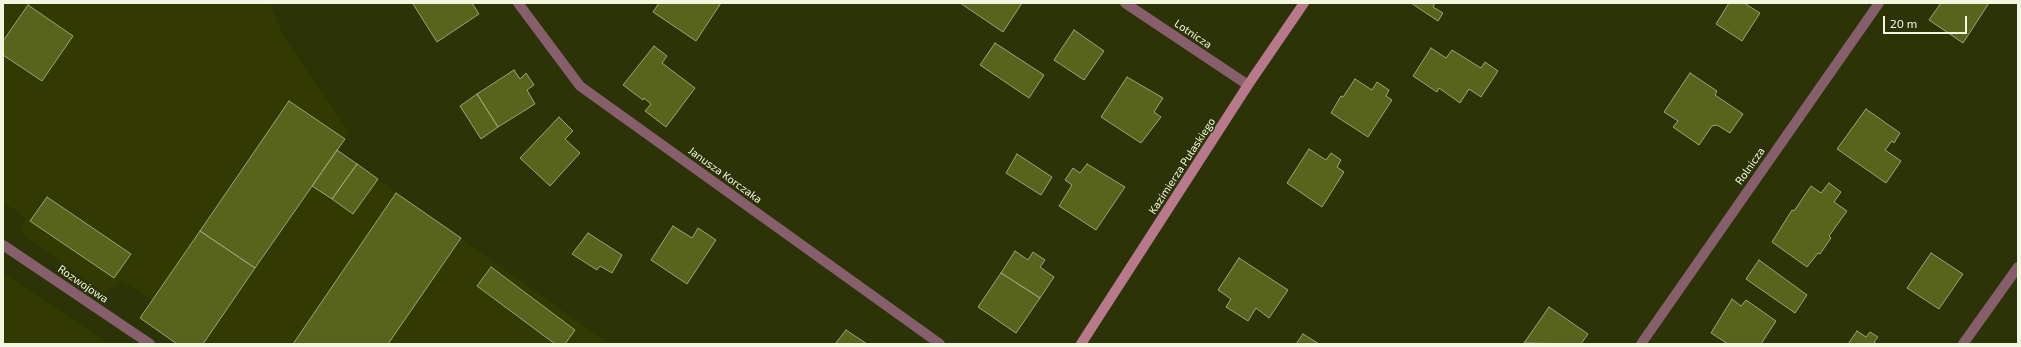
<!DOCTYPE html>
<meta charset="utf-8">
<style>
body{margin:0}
#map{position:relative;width:2021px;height:347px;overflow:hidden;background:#2c3407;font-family:"Exo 2",sans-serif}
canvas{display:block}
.frame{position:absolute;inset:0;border:4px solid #f2f8e0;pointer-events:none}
.scale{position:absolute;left:1883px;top:16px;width:84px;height:18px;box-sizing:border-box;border:2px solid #f2f8e0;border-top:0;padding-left:5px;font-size:12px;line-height:14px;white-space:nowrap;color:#f2f8e0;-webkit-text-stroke:3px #2c3407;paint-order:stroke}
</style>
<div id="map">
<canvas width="2021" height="347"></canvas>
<div class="frame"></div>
<div class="scale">20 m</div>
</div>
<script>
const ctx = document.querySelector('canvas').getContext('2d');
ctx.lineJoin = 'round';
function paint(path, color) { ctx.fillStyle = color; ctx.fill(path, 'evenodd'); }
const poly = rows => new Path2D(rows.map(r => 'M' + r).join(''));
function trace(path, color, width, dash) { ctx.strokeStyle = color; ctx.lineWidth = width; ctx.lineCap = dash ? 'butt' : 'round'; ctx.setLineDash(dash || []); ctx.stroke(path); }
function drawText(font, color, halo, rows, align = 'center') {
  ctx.font = font + ' "Exo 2",sans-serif'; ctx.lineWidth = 3; ctx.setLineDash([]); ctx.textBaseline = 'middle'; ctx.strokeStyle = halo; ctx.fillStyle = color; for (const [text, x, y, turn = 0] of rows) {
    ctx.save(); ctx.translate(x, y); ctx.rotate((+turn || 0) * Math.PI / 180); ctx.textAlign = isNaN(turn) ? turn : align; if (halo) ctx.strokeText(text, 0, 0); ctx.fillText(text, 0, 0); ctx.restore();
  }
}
const built = poly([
 [3,3,270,3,283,35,349,132,337,150,609,344,177,344,140,318,152,300,122,281,104,293,21,233,25,217,3,202],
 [3,273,110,344,3,344]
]);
const building = poly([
 [415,3,472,3,479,14,437,42,413,4,415,3],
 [659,3,721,3,696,41,653,12,659,3],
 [960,3,1022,3,1003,32,960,3],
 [1411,3,1435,3,1433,7,1443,13,1438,21,1411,3],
 [1729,3,1744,3,1760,13,1742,41,1716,24,1729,3],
 [1941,3,1989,3,1963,43,1929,20,1941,3],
 [28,5,73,36,42,81,3,55,3,41,28,5],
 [1074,30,1104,51,1084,80,1054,60,1074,30],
 [995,43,1044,75,1029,98,980,65,995,43],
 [654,46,667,56,662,63,695,88,666,127,645,111,651,104,644,98,643,100,623,85,654,46],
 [1431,48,1446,58,1452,50,1481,68,1485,62,1498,71,1481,97,1469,89,1460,103,1439,88,1437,92,1413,76,1431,48],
 [514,70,520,79,526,73,534,85,527,90,535,104,498,127,477,94,514,70],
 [1690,73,1717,91,1715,95,1743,114,1730,133,1717,125,1712,126,1699,145,1673,127,1678,121,1664,112,1690,73],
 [1127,77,1163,98,1154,112,1161,117,1141,143,1101,117,1127,77],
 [1355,79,1372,90,1377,82,1389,90,1386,96,1392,100,1368,137,1331,113,1341,96,1343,97,1355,79],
 [477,94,498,127,481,139,460,106,477,94],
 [289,101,345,139,255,268,200,231,289,101],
 [1866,109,1900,133,1894,143,1892,141,1885,150,1901,161,1886,183,1837,149,1866,109],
 [559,117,573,131,565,139,580,153,550,186,520,158,559,117],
 [1309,149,1326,160,1331,153,1341,160,1337,167,1344,172,1322,207,1287,183,1309,149],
 [337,150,357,164,332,199,312,186,337,150],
 [1017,154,1052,177,1041,195,1006,173,1017,154],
 [357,164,378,179,353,214,332,199,357,164],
 [1087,164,1125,187,1096,230,1059,206,1072,185,1065,180,1073,168,1080,173,1087,164],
 [1829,183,1841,192,1834,202,1847,211,1829,236,1831,238,1820,254,1818,253,1807,267,1772,242,1792,210,1794,211,1811,186,1821,193,1829,183],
 [396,193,461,238,388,344,293,344,396,193],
 [47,197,131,254,114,278,30,221,47,197],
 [673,226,692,238,698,228,716,240,687,284,651,260,673,226],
 [200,231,255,268,203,344,177,344,140,318,200,231],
 [588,233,622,255,612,273,600,266,597,270,572,254,588,233],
 [1015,251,1028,260,1033,252,1045,260,1040,267,1054,277,1040,298,1001,273,1015,251],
 [1931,253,1963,274,1939,309,1907,288,1931,253],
 [1239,258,1288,290,1269,318,1256,308,1248,321,1226,307,1231,299,1218,290,1239,258],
 [1759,260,1807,295,1795,313,1746,279,1759,260],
 [491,267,575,330,565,344,555,344,477,286,491,267],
 [1001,273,1040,298,1016,333,978,307,1001,273],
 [1732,299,1741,306,1746,300,1776,321,1761,344,1728,344,1711,333,1732,299],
 [1549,307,1588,334,1581,344,1524,343,1549,307],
 [846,330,867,344,835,344,846,330],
 [1857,331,1866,337,1870,332,1878,337,1874,342,1877,344,1848,344,1857,331],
 [1303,334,1319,344,1296,344,1303,334]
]);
const lane = poly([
 [3,245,150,344],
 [1963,344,2018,267]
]);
const street = poly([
 [518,3,580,86,940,344],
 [1125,3,1248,85],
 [1641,344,1879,3]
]);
const secondary = poly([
 [1081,344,1248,85,1304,3]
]);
const streetNames = [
 ["Lotnicza",1193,34,34],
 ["Kazimierza Pułaskiego",1182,166,-57],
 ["Rolnicza",1750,166,-55],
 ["Janusza Korczaka",725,175,36],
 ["Rozwojowa",83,284,34]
];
paint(built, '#323a02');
paint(building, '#58641b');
trace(building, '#9ba678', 1);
trace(lane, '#875f6c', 10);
trace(street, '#875f6c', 10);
trace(secondary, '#b8798d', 10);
drawText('11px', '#f2f8e0', '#2c3407', streetNames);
</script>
